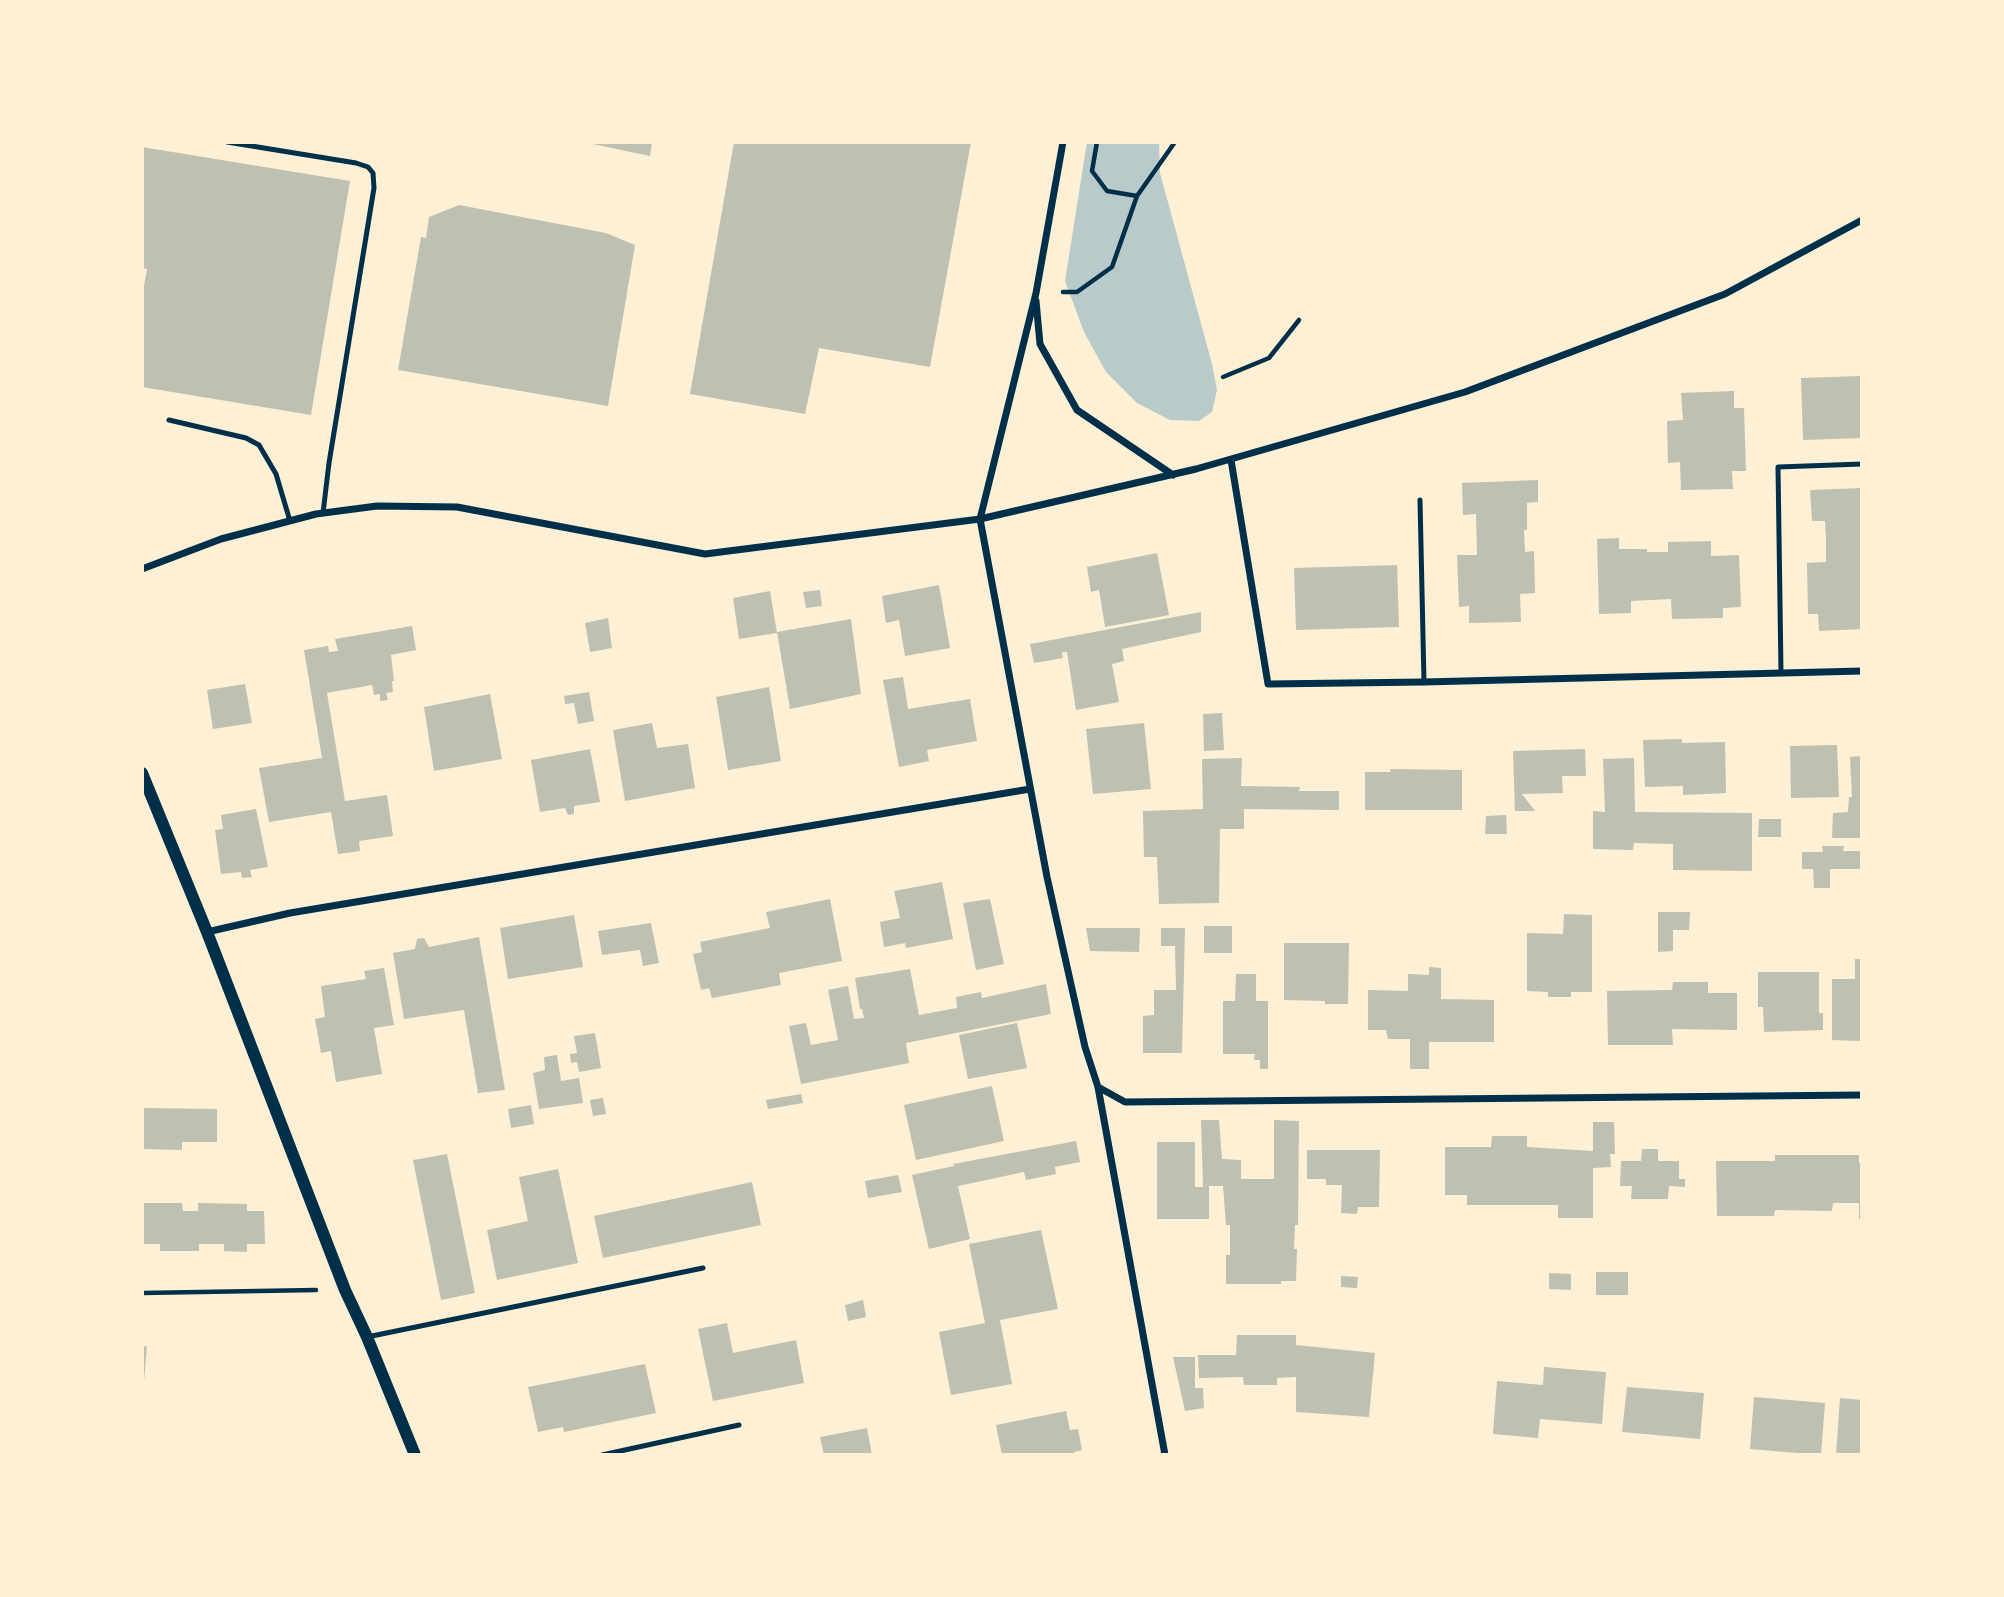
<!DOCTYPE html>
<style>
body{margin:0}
#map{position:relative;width:2004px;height:1597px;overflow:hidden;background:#fdf0d5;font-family:Georgia,serif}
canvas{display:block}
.frame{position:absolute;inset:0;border:144px solid #fdf0d5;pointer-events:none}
</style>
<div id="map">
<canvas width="2004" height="1597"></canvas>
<div class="frame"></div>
</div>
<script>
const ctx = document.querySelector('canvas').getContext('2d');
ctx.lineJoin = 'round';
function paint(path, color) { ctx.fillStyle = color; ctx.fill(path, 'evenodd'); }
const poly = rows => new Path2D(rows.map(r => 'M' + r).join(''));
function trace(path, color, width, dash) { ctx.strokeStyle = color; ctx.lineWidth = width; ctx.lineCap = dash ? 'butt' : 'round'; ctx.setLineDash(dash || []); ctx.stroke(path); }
const green = poly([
 [1087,142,1159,142,1160,173,1212,364,1217,390,1212,412,1199,421,1170,420,1137,403,1106,372,1084,332,1065,281]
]);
const building = poly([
 [583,142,652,142,650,156],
 [734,142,971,142,930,367,819,348,805,414,690,394],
 [142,147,350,181,311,415,142,387,142,297,147,269,142,268],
 [459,205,606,233,635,245,608,406,398,370,421,237,426,238,429,217],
 [1862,376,1862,438,1803,440,1801,378],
 [1734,391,1734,408,1744,408,1746,471,1732,471,1733,489,1681,490,1680,462,1668,463,1667,421,1683,420,1681,393],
 [1538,480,1538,502,1527,503,1527,530,1524,530,1525,552,1534,551,1535,593,1520,594,1521,622,1469,623,1469,606,1459,607,1457,555,1477,555,1476,514,1463,515,1462,483],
 [1862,488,1862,629,1819,631,1818,614,1808,614,1807,563,1826,562,1826,538,1825,521,1812,521,1810,490],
 [1619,538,1619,549,1647,549,1647,552,1668,552,1668,542,1711,541,1711,556,1739,555,1741,607,1723,608,1723,618,1672,619,1671,599,1631,601,1631,613,1599,614,1597,539],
 [1157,553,1169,615,1105,627,1099,590,1091,592,1087,567],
 [1397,565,1399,627,1296,630,1294,568],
 [939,585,950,648,905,656,899,620,886,623,882,596],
 [820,590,822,606,806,608,803,592],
 [770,591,777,633,739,639,733,598],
 [1201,612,1201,632,1122,649,1124,661,1112,664,1119,702,1076,710,1067,652,1062,652,1063,658,1034,663,1030,644],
 [608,618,612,648,590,652,585,623],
 [851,619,861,694,790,709,777,632],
 [412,626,416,650,391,655,394,681,392,681,393,692,386,693,388,700,380,701,380,694,374,695,372,685,327,693,345,801,387,795,393,836,359,841,360,851,338,854,331,812,269,822,259,768,322,758,304,650,328,646,329,652,338,651,335,639],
 [903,677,908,709,970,699,977,741,927,750,929,761,899,767,883,680],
 [245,684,252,723,213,729,207,690],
 [769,687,781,761,728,770,716,697],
 [589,692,594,721,578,724,574,703,565,704,564,696],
 [490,694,502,759,434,771,424,707],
 [1222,713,1224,750,1204,751,1203,714],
 [652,723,657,748,688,744,695,788,625,801,613,730],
 [1144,723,1151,789,1093,794,1086,729],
 [1682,739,1682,743,1725,742,1726,793,1683,795,1683,786,1645,787,1643,740],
 [1837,745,1839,797,1791,798,1790,746],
 [590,749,600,802,574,806,574,814,568,815,565,808,540,812,531,760],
 [1585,749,1586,776,1562,776,1563,793,1522,794,1535,811,1515,811,1513,751],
 [1862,756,1862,838,1832,838,1833,813,1848,812,1849,797,1852,797,1850,757],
 [1242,758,1241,786,1300,787,1299,791,1339,791,1339,810,1244,809,1244,829,1220,829,1219,903,1159,904,1157,857,1144,857,1143,811,1203,809,1202,759],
 [1634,758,1635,812,1752,813,1752,871,1673,870,1673,844,1634,843,1633,850,1593,849,1593,811,1605,812,1603,759],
 [1390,769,1462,770,1462,810,1365,810,1365,772,1391,772],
 [256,809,268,867,250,870,252,877,242,878,241,872,221,874,215,830,223,829,221,815],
 [1506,815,1507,834,1485,834,1486,816],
 [1759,819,1781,819,1781,837,1758,837],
 [1822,846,1844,846,1843,851,1862,851,1862,869,1830,869,1830,888,1814,888,1813,869,1802,869,1802,852,1823,852],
 [942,882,953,939,906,948,905,943,884,947,880,922,900,918,894,891],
 [830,899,842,961,779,973,781,985,712,998,709,988,701,990,693,954,702,952,700,942,770,928,766,912],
 [990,899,1004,964,976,970,963,903],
 [1658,912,1690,912,1689,930,1673,930,1673,951,1658,952],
 [1564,914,1592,915,1592,992,1571,992,1571,997,1548,997,1548,992,1527,991,1527,933,1563,934],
 [574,915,583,967,508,979,500,928],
 [651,923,659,963,643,966,640,950,602,955,598,931],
 [1204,926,1232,926,1232,953,1204,953],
 [1086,928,1140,928,1139,952,1090,951],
 [1161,928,1185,928,1182,1053,1143,1053,1143,1016,1154,1015,1154,990,1176,990,1175,946,1161,946],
 [479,937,505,1090,478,1093,464,1010,404,1019,393,953,415,949,417,939,424,938,429,947],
 [1284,943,1349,943,1348,1004,1325,1004,1325,1001,1284,1000],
 [1855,959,1862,959,1862,1041,1832,1040,1832,979,1855,979],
 [1429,967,1441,968,1441,999,1494,1000,1494,1042,1429,1042,1429,1069,1410,1069,1410,1039,1388,1039,1386,1030,1368,1030,1368,990,1408,991,1408,974,1429,975],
 [384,968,394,1025,374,1028,382,1074,336,1082,331,1051,321,1053,315,1019,325,1017,321,986,366,979,364,971],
 [910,969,919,1015,957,1008,956,997,981,992,982,998,1046,984,1051,1014,906,1043,909,1063,801,1084,789,1026,806,1023,811,1045,838,1040,828,990,848,986,854,1019,864,1018,862,1009,860,1009,855,978],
 [1758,972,1819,972,1819,1013,1823,1013,1823,1030,1764,1032,1763,1007,1758,1007],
 [1236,974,1256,974,1256,1001,1268,1001,1268,1069,1260,1069,1260,1060,1254,1060,1255,1054,1223,1054,1223,1001,1235,1001],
 [1673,982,1708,982,1708,993,1737,993,1737,1030,1672,1029,1673,1045,1608,1045,1607,991,1672,990],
 [1017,1023,1027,1068,968,1079,959,1035],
 [595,1033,601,1068,579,1072,577,1062,571,1063,570,1054,577,1053,574,1036],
 [557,1055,561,1081,579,1078,583,1103,539,1109,533,1073,545,1070,544,1057],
 [992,1086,1004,1141,916,1160,904,1105],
 [801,1094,803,1103,768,1109,766,1100],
 [603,1098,606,1114,593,1116,590,1100],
 [531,1105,534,1124,511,1128,508,1109],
 [142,1108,217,1109,217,1142,182,1142,182,1150,142,1149],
 [1201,1120,1219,1120,1222,1159,1241,1160,1241,1179,1274,1179,1274,1120,1299,1121,1298,1225,1295,1225,1294,1249,1297,1249,1296,1281,1281,1281,1281,1284,1226,1284,1226,1255,1230,1255,1230,1225,1226,1225,1223,1186,1209,1186,1209,1219,1157,1219,1157,1142,1195,1142,1195,1187,1203,1187],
 [1593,1122,1614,1122,1615,1154,1610,1154,1611,1167,1593,1168,1593,1218,1558,1218,1558,1205,1467,1205,1467,1195,1445,1195,1445,1147,1491,1147,1492,1136,1527,1136,1527,1147,1593,1151],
 [1076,1141,1080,1162,1055,1167,1056,1174,1026,1180,1024,1172,958,1186,970,1239,929,1249,912,1175,954,1166,953,1164],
 [1642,1149,1658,1149,1658,1161,1679,1161,1679,1179,1685,1179,1685,1187,1669,1186,1668,1199,1631,1199,1632,1186,1620,1186,1621,1161,1641,1161],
 [1307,1150,1380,1150,1379,1207,1358,1207,1357,1214,1341,1213,1342,1185,1326,1185,1326,1179,1307,1179],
 [447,1154,475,1293,441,1300,413,1160],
 [1775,1155,1859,1155,1859,1163,1862,1163,1862,1219,1859,1219,1859,1203,1833,1203,1832,1211,1775,1210,1774,1216,1717,1216,1716,1161,1775,1161],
 [558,1169,578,1263,497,1280,487,1230,528,1221,519,1177],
 [898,1175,902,1192,868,1198,865,1181],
 [752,1182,761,1225,603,1258,594,1216],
 [142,1203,182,1203,183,1211,198,1211,198,1203,247,1204,247,1211,264,1211,265,1244,247,1244,247,1252,224,1251,224,1244,199,1244,199,1251,160,1251,160,1244,142,1244],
 [1041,1230,1058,1309,1000,1320,1012,1384,951,1395,939,1332,985,1323,969,1244],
 [1596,1272,1628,1272,1628,1295,1596,1295],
 [1549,1273,1571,1274,1571,1290,1549,1289],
 [1341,1276,1358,1277,1357,1288,1341,1287],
 [863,1300,866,1317,848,1321,845,1305],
 [727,1323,733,1353,796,1340,804,1383,713,1401,698,1329],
 [1237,1335,1296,1335,1296,1345,1375,1353,1369,1417,1296,1412,1296,1377,1277,1378,1277,1385,1244,1385,1243,1377,1199,1378,1198,1355,1236,1355],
 [147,1346,144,1381,142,1381,142,1347],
 [1173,1357,1195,1357,1195,1388,1203,1388,1204,1408,1185,1411],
 [645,1364,656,1413,564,1432,563,1427,538,1432,528,1387],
 [1544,1367,1606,1372,1602,1424,1540,1419,1538,1438,1493,1434,1497,1381,1543,1385],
 [1627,1387,1704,1393,1700,1439,1622,1432],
 [1754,1397,1825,1403,1821,1455,1750,1449],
 [1840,1398,1862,1400,1862,1455,1836,1454],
 [1066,1411,1070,1430,1078,1429,1082,1450,1074,1452,1075,1455,1002,1455,996,1425],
 [867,1428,872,1455,824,1455,820,1437]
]);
const path = poly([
 [1097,142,1092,171,1107,191,1137,196],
 [1063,292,1077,292,1112,267,1137,196,1175,142],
 [1223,377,1269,358,1299,320],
 [142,1293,316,1290]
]);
const service = poly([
 [227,142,356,163,368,167,373,173,374,188,329,463,323,513],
 [169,420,246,438,259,445,276,474,290,521],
 [1420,500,1424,682],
 [1781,672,1778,467,1862,464],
 [367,1337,703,1268],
 [602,1455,739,1425]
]);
const minor = poly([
 [1063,142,1036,293,980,519,1047,877,1085,1047,1098,1087,1165,1455],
 [1036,301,1040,344,1077,410,1173,475],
 [1231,460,1268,684,1424,682,1862,671],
 [142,569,221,539,316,514,377,506,457,507,705,554,980,519,1196,469,1465,392,1725,294,1862,220],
 [207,932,290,913,1030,789],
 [1098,1087,1125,1102,1862,1095]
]);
const tertiary = poly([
 [142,773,207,932,345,1290,367,1337,415,1455]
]);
paint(green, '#b9caca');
paint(building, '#bec0b2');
trace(path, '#003049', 4.5);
trace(service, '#003049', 5);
trace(minor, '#003049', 7);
trace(tertiary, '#003049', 12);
</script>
